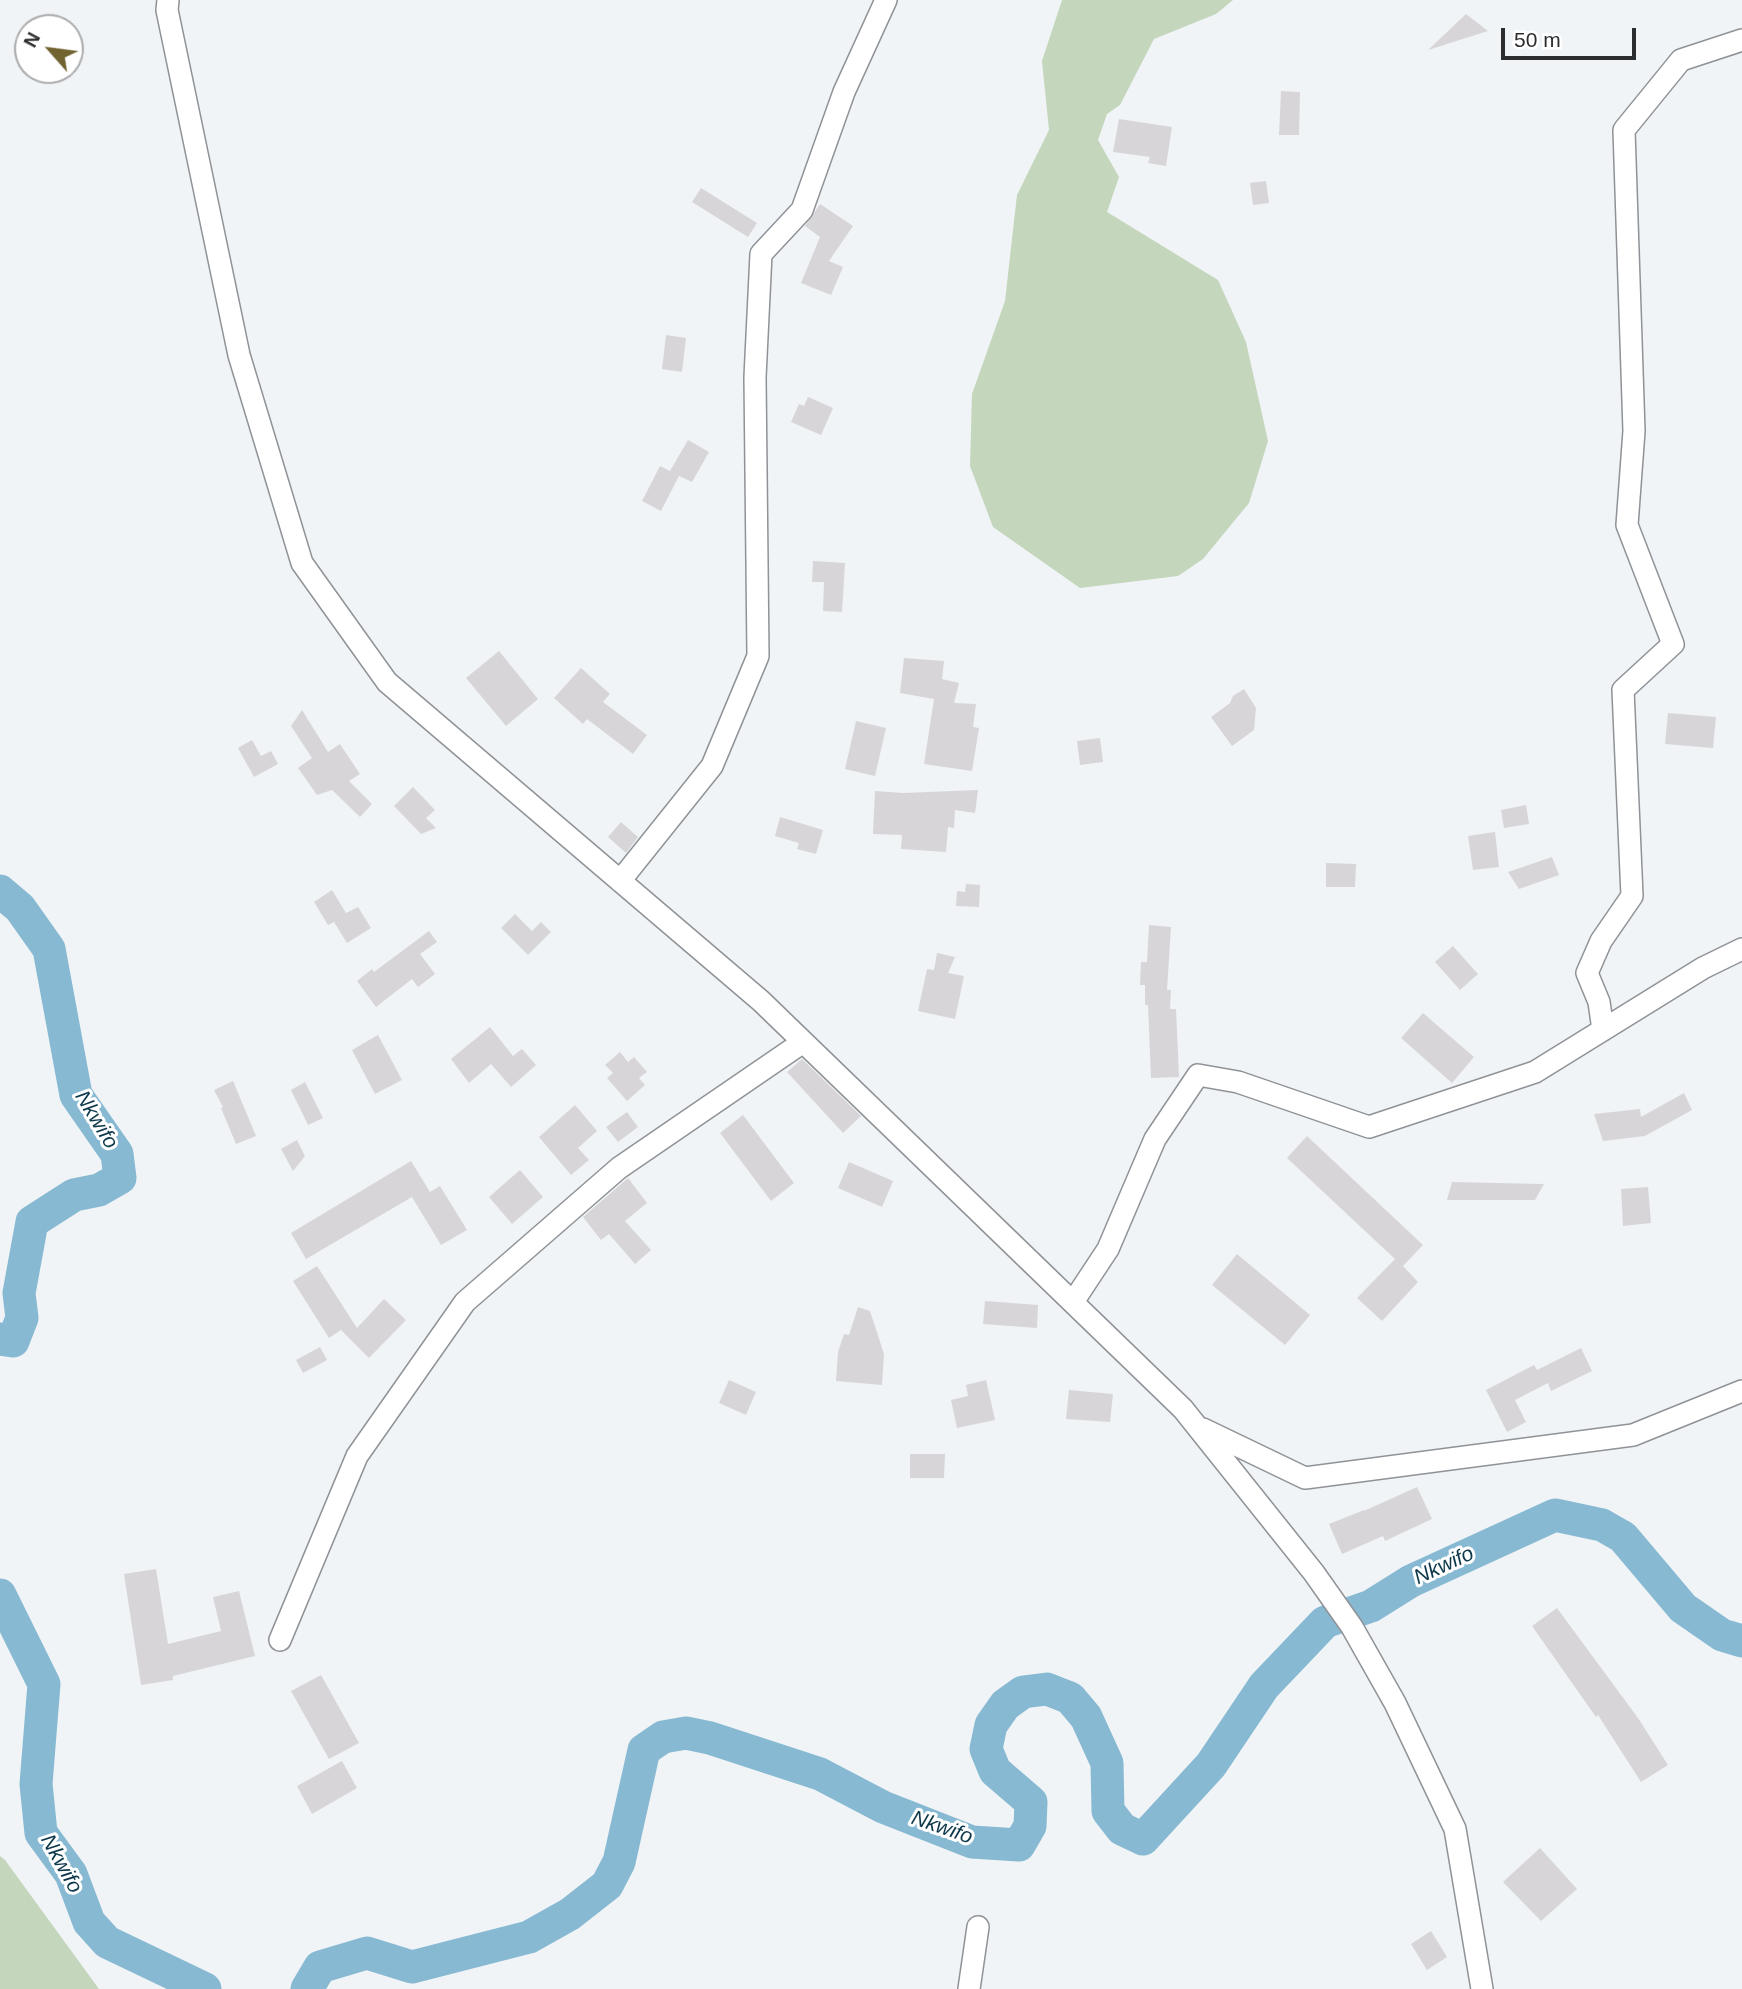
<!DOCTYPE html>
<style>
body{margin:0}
#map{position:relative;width:1742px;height:1989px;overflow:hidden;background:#f0f4f7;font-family:Helvetica,sans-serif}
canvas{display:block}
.north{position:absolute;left:14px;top:14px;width:70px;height:70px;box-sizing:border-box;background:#fff;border:2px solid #ababac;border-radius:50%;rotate:298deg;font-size:19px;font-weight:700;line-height:28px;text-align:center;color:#2c2d2f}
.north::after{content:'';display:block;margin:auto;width:24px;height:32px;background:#716431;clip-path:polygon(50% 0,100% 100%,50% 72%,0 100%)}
.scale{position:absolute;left:1501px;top:28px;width:135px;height:32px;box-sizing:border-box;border:4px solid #2c2d2f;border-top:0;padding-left:9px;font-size:21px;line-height:24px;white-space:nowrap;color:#2c2d2f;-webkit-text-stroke:5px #fff;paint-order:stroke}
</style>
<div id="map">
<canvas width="1742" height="1989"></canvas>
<div class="north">N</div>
<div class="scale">50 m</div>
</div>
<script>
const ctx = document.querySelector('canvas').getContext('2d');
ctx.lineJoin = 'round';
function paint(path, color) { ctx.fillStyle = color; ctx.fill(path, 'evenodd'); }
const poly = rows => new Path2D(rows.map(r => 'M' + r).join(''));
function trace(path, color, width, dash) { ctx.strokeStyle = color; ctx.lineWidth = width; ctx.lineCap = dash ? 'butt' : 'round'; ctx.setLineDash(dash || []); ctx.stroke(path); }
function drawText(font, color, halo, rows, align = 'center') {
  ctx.font = font + ' Helvetica,sans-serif'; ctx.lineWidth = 6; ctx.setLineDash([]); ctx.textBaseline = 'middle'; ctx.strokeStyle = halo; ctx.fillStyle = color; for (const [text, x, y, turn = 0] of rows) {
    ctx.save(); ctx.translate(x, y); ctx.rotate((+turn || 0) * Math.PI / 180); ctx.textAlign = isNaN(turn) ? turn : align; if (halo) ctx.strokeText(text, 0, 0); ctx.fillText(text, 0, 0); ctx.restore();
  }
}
const green = poly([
 [1062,0,1233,0,1216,14,1154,39,1120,105,1107,114,1098,140,1119,177,1107,212,1218,280,1246,342,1268,441,1249,503,1203,559,1178,576,1080,588,993,527,970,466,972,394,1005,301,1017,195,1049,130,1042,61],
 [0,1856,5,1860,99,1989,0,1989]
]);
const river = poly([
 [0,891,20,908,49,949,76,1095,117,1154,120,1178,99,1190,74,1195,32,1222,19,1293,22,1318,13,1341,0,1339],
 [0,1595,44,1684,36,1784,41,1833,71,1874,89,1922,107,1942,205,1989],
 [307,1989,320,1967,367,1953,412,1967,529,1937,570,1914,607,1885,619,1862,644,1750,663,1737,686,1733,710,1738,820,1774,883,1807,972,1842,1019,1845,1030,1826,1031,1802,995,1771,986,1749,991,1725,1005,1705,1023,1692,1047,1689,1070,1698,1086,1717,1107,1763,1108,1811,1122,1829,1143,1839,1211,1765,1264,1686,1325,1622,1371,1606,1411,1581,1555,1515,1602,1525,1623,1537,1683,1608,1722,1635,1742,1641]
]);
const building = poly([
 [1466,14,1488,31,1428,50],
 [1281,91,1300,92,1299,135,1279,135],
 [1119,119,1172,127,1166,166,1148,163,1150,157,1113,152],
 [1266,181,1269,203,1253,205,1250,183],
 [701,188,757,223,748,237,692,202],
 [820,204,853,226,829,261,843,267,831,295,801,283,820,237,805,226],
 [666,335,686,338,682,372,662,369],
 [808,397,833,408,821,435,791,422,799,404,804,406],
 [688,440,709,452,692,482,679,476,661,511,642,501,660,466,670,471],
 [813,561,845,563,842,612,823,611,824,582,812,582],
 [499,651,538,699,506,726,466,678],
 [904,658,944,661,942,679,959,683,954,703,976,704,973,727,979,728,972,771,924,764,934,699,900,693],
 [581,668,610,694,603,702,647,735,633,754,587,719,583,724,554,698],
 [1244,689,1256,708,1254,730,1232,746,1211,717,1230,703,1233,696],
 [302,710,328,752,340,744,360,774,349,781,372,804,360,817,332,790,317,795,298,768,312,758,291,726],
 [1668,713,1716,717,1713,748,1665,744],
 [856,721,886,728,875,776,845,769],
 [1100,738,1103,762,1080,765,1077,741],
 [252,740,261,756,271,751,278,764,254,777,238,748],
 [413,787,435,810,426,818,436,828,421,834,394,806],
 [978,790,975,813,955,810,954,828,948,827,946,852,901,849,902,835,873,834,875,791,903,793],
 [1526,805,1529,824,1504,828,1501,810],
 [780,817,823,830,816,854,797,849,799,843,775,836],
 [621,822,638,837,626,853,608,837],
 [1495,832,1499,867,1473,870,1468,836],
 [1552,857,1559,875,1519,889,1508,872],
 [1326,863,1356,864,1355,887,1326,887],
 [966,884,980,885,979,907,956,906,957,891,965,892],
 [332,890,346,913,358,907,371,928,347,943,334,922,328,925,314,902],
 [515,914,532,931,541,922,551,932,528,955,501,928],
 [1149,925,1171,927,1167,990,1171,990,1170,1009,1176,1009,1179,1077,1151,1078,1148,1005,1145,1005,1145,985,1140,985,1141,962,1147,962],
 [429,931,437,942,420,954,435,974,418,987,412,979,376,1007,357,981,372,969,374,972],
 [1453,946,1478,974,1460,990,1435,962],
 [937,953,955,957,948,973,964,976,955,1019,918,1011,927,969,934,970],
 [1423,1013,1474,1057,1452,1083,1401,1038],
 [490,1027,513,1056,522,1049,536,1065,511,1087,491,1064,469,1083,451,1059],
 [378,1035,402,1080,375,1094,352,1050],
 [620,1052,628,1062,634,1057,647,1072,639,1078,645,1085,627,1101,607,1078,613,1073,605,1065],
 [802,1059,861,1116,843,1133,787,1072],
 [233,1081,256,1136,236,1144,221,1108,223,1107,214,1090],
 [305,1082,323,1118,308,1125,291,1090],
 [1684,1093,1692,1110,1645,1136,1603,1141,1594,1114,1640,1109,1641,1117],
 [575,1105,597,1131,578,1148,589,1160,571,1175,539,1137],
 [627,1112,638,1127,618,1142,606,1127],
 [743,1115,794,1183,771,1201,720,1133],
 [1307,1136,1423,1245,1403,1266,1418,1282,1382,1321,1357,1298,1395,1259,1287,1158],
 [297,1140,305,1156,293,1171,281,1149],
 [411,1161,430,1192,440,1186,467,1230,441,1245,412,1197,306,1259,291,1233],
 [849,1162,893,1181,882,1207,838,1188],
 [520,1170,543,1197,512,1224,489,1197],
 [628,1178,647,1203,625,1221,651,1250,635,1264,609,1234,601,1240,583,1217],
 [1452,1182,1544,1184,1535,1200,1447,1200],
 [1648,1187,1651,1223,1623,1226,1621,1189],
 [1237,1254,1310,1315,1285,1345,1212,1285],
 [317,1266,357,1328,384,1299,406,1320,369,1358,341,1330,329,1338,293,1281],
 [985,1301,1038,1305,1037,1328,983,1324],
 [858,1307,870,1311,884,1354,882,1385,836,1381,838,1352,844,1334,849,1335],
 [320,1347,327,1360,303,1373,296,1360],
 [1581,1348,1592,1371,1551,1391,1548,1383,1515,1400,1526,1422,1507,1432,1486,1390,1534,1365,1537,1370],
 [729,1380,756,1392,746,1415,719,1403],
 [986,1380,995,1420,957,1428,951,1400,968,1396,966,1385],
 [1069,1390,1113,1394,1110,1422,1066,1419],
 [910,1454,945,1454,944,1478,910,1478],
 [1417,1487,1432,1519,1385,1541,1383,1536,1342,1554,1329,1524,1364,1510,1364,1511],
 [156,1569,168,1644,221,1631,213,1597,239,1591,255,1656,173,1676,173,1680,141,1685,124,1574],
 [1557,1608,1638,1718,1668,1765,1641,1782,1598,1715,1596,1717,1532,1626],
 [321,1675,359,1743,329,1759,291,1691],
 [342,1761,357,1788,312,1814,297,1786],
 [1540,1848,1577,1889,1541,1921,1503,1882],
 [1431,1931,1447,1957,1427,1970,1411,1944]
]);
const minor = poly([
 [168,0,167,10,239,355,302,563,387,682,761,1001,1183,1409,1314,1573,1352,1627,1395,1703,1455,1829,1482,1989],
 [620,881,712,766,758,656,755,377,761,254,802,210,844,92,886,0],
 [1603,1030,1599,1002,1587,973,1601,941,1632,896,1623,690,1673,644,1627,525,1634,431,1624,130,1681,60,1742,40],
 [1073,1302,1108,1249,1155,1139,1198,1075,1238,1082,1369,1127,1535,1072,1703,968,1742,949],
 [1203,1429,1305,1478,1633,1435,1742,1391],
 [280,1640,357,1456,465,1302,619,1168,803,1042],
 [969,1989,978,1927]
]);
const waterNames = [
 ["Nkwifo",96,1120,59],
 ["Nkwifo",1444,1566,-25],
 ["Nkwifo",942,1828,19],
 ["Nkwifo",61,1864,61]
];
paint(green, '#c4d6bb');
trace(river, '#87b9d2', 33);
paint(building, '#d8d5d8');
trace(minor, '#8f9296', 24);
trace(minor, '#fff', 21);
drawText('italic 21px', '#0d394b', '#fff', waterNames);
</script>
